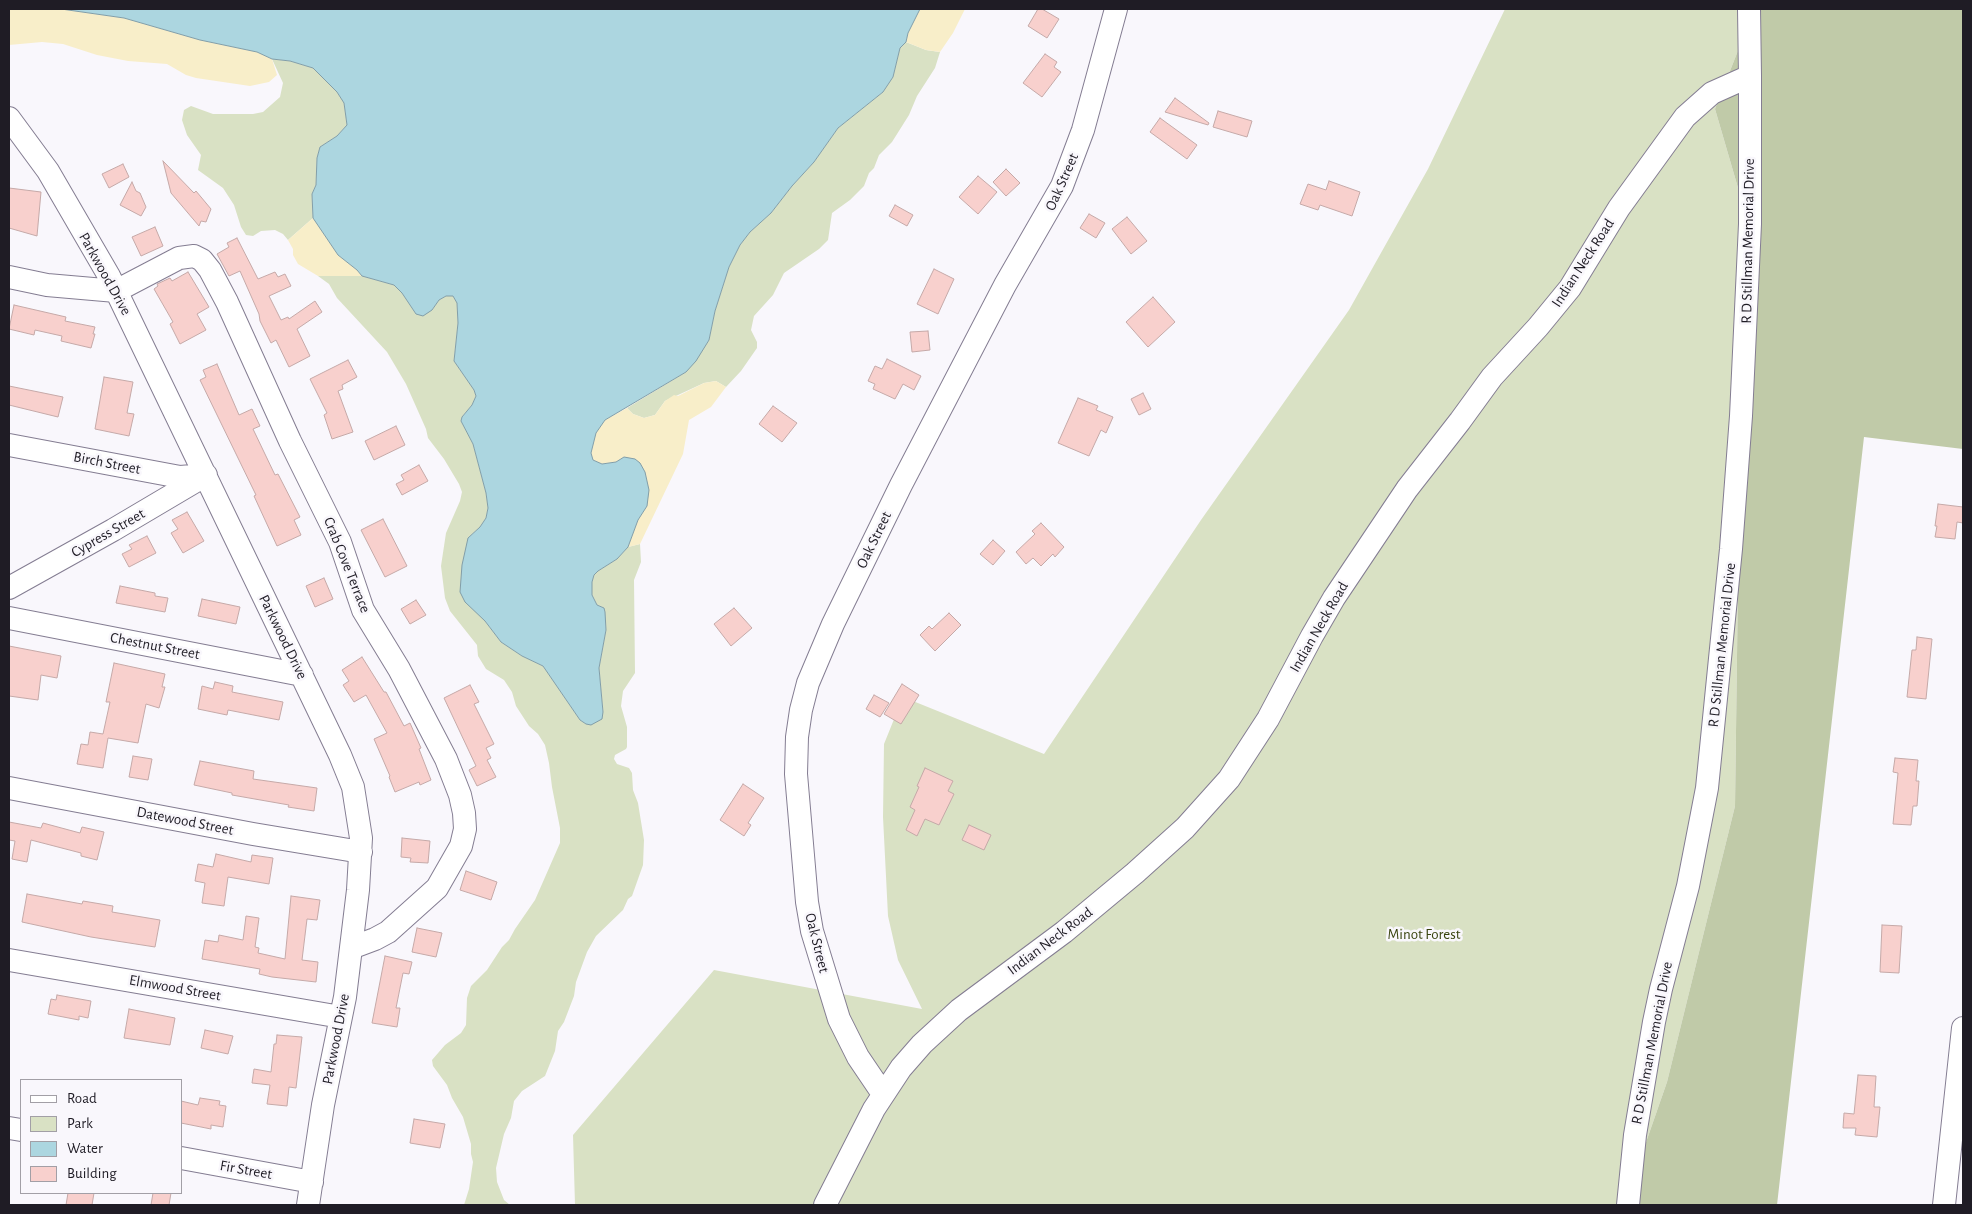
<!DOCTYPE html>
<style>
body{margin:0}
#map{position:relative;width:1972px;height:1214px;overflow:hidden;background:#f9f7fc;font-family:"Alegreya Sans",sans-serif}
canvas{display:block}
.frame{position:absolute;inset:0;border:10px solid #1f1c25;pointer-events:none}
.legend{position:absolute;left:20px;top:1079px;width:162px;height:115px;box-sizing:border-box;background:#f9f7fc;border:1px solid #a29fa6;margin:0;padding:6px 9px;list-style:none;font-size:15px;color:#1f1c25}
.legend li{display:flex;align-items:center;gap:10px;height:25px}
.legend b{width:25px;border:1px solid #a29fa6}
</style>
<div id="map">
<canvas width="1972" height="1214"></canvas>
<div class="frame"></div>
<ul class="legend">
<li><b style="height:6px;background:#fff"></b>Road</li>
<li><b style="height:14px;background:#d9e1c4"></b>Park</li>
<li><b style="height:14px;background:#acd6e0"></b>Water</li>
<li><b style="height:14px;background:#f8d0cd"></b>Building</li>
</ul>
</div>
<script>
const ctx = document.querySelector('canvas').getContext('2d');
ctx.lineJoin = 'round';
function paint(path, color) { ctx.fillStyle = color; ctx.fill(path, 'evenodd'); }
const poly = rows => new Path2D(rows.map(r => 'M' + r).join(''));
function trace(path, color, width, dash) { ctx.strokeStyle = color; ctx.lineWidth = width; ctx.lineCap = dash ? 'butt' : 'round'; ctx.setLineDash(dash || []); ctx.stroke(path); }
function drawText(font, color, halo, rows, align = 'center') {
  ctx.font = font + ' "Alegreya Sans",sans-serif'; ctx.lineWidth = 5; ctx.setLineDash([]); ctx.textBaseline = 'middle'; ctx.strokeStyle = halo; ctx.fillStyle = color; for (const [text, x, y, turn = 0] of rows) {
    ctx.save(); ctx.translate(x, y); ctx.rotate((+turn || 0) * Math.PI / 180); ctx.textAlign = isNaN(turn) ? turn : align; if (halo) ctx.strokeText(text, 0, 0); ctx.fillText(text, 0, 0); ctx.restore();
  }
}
const green = poly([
 [1505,9,1752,9,1752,15,1715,109,1743,205,1735,806,1667,1082,1636,1171,1628,1205,575,1205,573,1135,714,970,922,1009,898,960,888,916,883,817,884,744,903,697,1044,754,1201,520,1349,310,1428,169],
 [906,42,926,50,940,52,935,68,917,96,909,115,892,142,879,155,874,168,869,173,864,186,850,200,832,213,828,240,819,249,784,273,773,295,754,316,751,330,757,342,757,348,741,371,726,387,716,381,704,383,665,401,655,415,644,418,633,414,627,408,686,372,709,340,715,311,729,267,740,245,750,232,771,213,792,186,814,162,838,128,883,92,893,77,900,48],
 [272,59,290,61,313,68,337,92,344,102,347,125,337,136,320,147,317,158,316,185,312,194,313,218,288,240,283,234,275,230,261,231,253,236,246,235,241,227,234,205,223,188,198,170,201,155,187,135,182,120,184,110,191,106,213,114,253,114,263,112,280,97,283,83],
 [318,276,362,276,394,285,402,293,416,314,432,310,439,300,446,296,453,296,457,302,458,323,454,361,474,390,476,396,472,405,462,417,461,421,473,444,486,493,488,508,486,518,480,527,468,538,485,621,501,642,522,656,543,666,580,720,586,724,603,712,599,668,606,630,604,608,597,605,592,595,592,582,594,575,598,571,617,559,628,547,640,544,641,562,634,580,635,673,623,691,621,706,627,727,627,747,626,749,615,755,614,759,617,764,629,768,632,773,633,790,638,803,644,840,643,865,632,896,628,899,623,910,596,936,587,952,576,982,574,996,564,1022,558,1031,555,1051,545,1076,522,1091,514,1101,511,1118,504,1134,496,1168,497,1182,504,1200,510,1205,464,1205,469,1189,473,1162,471,1154,471,1144,463,1117,452,1098,447,1085,433,1066,432,1060,445,1045,461,1033,466,1025,467,998,471,986,487,970,502,947,509,940,515,929,535,900,560,843,560,828,552,787,549,763,545,745,538,734,529,726,516,706,512,692,504,680,486,669,478,656,477,645,450,611,445,598,441,566,446,533,460,501,462,492,459,484,444,459,428,438,426,429,406,384,387,352,337,298,329,284]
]);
const forest = poly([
 [1752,9,1963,9,1963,449,1864,437,1777,1205,1628,1205,1636,1171,1667,1082,1735,806,1743,205,1715,109,1752,15]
]);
const sand = poly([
 [9,9,61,9,124,18,200,40,257,52,272,59,277,75,269,82,250,86,196,78,186,75,167,64,128,61,97,55,63,44,42,42,9,45],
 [920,9,965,9,953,33,940,52,926,50,906,42,908,33],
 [313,218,338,255,357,270,362,276,318,276,298,264,293,255,293,249,288,240],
 [716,381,726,387,711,407,689,420,683,454,640,544,628,547,638,520,647,506,624,457,616,462,602,464,593,460,591,453,596,433,605,420,627,408,633,414,644,418,655,415,665,401,674,395,678,396,704,383]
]);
const water = poly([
 [61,9,920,9,908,33,906,42,900,48,893,77,883,92,838,128,814,162,792,186,771,213,750,232,740,245,729,267,715,311,709,340,696,361,686,372,605,420,596,433,591,453,593,460,602,464,616,462,624,457,635,459,640,463,645,472,649,490,647,506,638,520,628,547,617,559,598,571,594,575,592,582,592,595,597,605,604,608,605,612,606,630,599,668,603,712,602,719,591,725,586,724,580,720,543,666,522,656,501,642,485,621,465,602,460,592,462,565,468,538,480,527,486,518,488,508,486,493,473,444,461,421,462,417,472,405,476,396,474,390,454,361,458,323,457,303,453,296,446,296,439,300,432,310,423,316,416,314,402,293,394,285,362,276,357,270,338,255,313,218,312,194,316,185,317,158,320,147,337,136,347,125,344,103,337,92,313,68,290,61,272,59,257,52,200,40,124,18,61,9]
]);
const building = poly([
 [1038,9,1042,9,1059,19,1047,38,1028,26,1038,9],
 [1045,54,1057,62,1054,67,1061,72,1042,97,1023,83,1045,54],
 [1175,98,1209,123,1208,125,1165,112,1175,98],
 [1218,111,1252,121,1247,137,1213,127,1218,111],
 [1160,118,1197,145,1187,159,1150,132,1160,118],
 [163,161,194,193,196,191,211,209,206,222,201,221,199,226,171,193,163,161],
 [123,164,129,177,109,188,102,174,123,164],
 [1006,169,1020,183,1006,196,993,182,1006,169],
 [978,176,997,192,978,214,959,197,978,176],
 [1329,181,1360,192,1352,216,1320,205,1318,210,1300,204,1308,184,1326,190,1329,181],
 [132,182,136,191,140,193,146,207,141,216,120,205,132,182],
 [9,188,41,192,37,236,9,228,9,188],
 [895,205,913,215,907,226,889,216,895,205],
 [1089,214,1105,223,1096,238,1080,228,1089,214],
 [1127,217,1147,241,1131,254,1112,229,1127,217],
 [155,227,163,246,141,256,132,237,155,227],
 [237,238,258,279,275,272,278,277,285,274,291,286,269,296,281,320,288,317,289,319,315,301,322,312,297,329,310,356,289,367,276,340,271,343,260,321,259,314,240,271,229,276,217,254,229,247,227,243,237,238],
 [934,269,954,279,938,314,917,304,934,269],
 [188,272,209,307,197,314,206,330,180,344,170,324,173,322,154,289,158,286,157,284,170,278,172,281,188,272],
 [1153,297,1175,322,1148,347,1126,322,1153,297],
 [14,305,66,317,65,321,95,327,93,334,95,334,91,348,61,341,62,336,35,330,34,335,9,329,14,305],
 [928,331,930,350,912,352,910,332,928,331],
 [887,359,921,376,914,390,903,384,895,399,873,389,875,384,868,381,875,366,882,369,887,359],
 [348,360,357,377,342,385,343,389,338,391,353,432,332,439,324,415,327,413,310,379,348,360],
 [217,364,239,415,252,409,260,426,253,429,275,475,278,474,300,517,294,520,301,535,277,546,254,496,256,495,200,380,206,377,203,370,217,364],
 [104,377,133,382,127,413,134,414,129,436,95,429,104,377],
 [9,386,63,397,58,417,9,405,9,386],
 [1143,393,1151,409,1139,415,1131,399,1143,393],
 [1078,398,1098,406,1096,410,1113,417,1106,433,1101,430,1089,456,1058,443,1078,398],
 [773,406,797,423,782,442,759,424,773,406],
 [396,426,405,445,374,460,365,441,396,426],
 [419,465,428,481,402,495,396,484,404,480,401,475,419,465],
 [1938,504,1963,507,1963,523,1957,522,1955,539,1935,537,1937,526,1935,526,1938,504],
 [187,512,204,541,183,553,171,533,178,529,172,520,187,512],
 [383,519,407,566,385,577,361,530,383,519],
 [1041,523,1064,547,1055,557,1053,554,1041,566,1033,558,1026,564,1016,552,1035,534,1032,531,1041,523],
 [147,536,156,553,129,567,122,554,132,549,129,545,147,536],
 [993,540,1005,551,993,565,980,554,993,540],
 [324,578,333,599,315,607,306,586,324,578],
 [120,586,155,593,155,596,168,598,165,612,116,603,120,586],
 [202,599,240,607,236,624,198,616,202,599],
 [416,600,426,615,410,624,401,609,416,600],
 [734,608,752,628,731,646,714,624,734,608],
 [949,613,961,625,935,651,920,635,929,626,932,629,949,613],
 [1917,637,1932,639,1926,699,1907,697,1912,650,1916,650,1917,637],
 [9,646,61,656,57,678,41,675,38,700,9,696,9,646],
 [362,657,384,692,386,692,404,726,410,723,421,748,419,749,431,780,420,785,419,782,395,792,389,777,390,776,374,739,387,733,366,695,354,702,343,685,349,681,342,670,362,657],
 [114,663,165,674,162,687,165,687,159,708,146,704,138,743,108,738,103,768,77,764,81,744,88,745,90,732,103,734,110,702,106,702,114,663],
 [215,682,233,686,232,692,283,702,279,720,228,710,227,715,198,709,202,686,213,689,215,682],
 [902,684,919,695,901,724,884,714,902,684],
 [470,685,479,702,474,704,494,744,486,748,491,758,487,760,496,777,477,786,469,770,476,766,444,698,470,685],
 [874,695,889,703,880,717,866,709,874,695],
 [133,756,152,759,148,780,129,777,133,756],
 [1895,758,1918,760,1916,781,1919,781,1917,806,1913,806,1911,825,1893,824,1898,773,1893,772,1895,758],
 [200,761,254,771,253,779,317,788,314,811,288,807,289,805,232,795,232,793,194,785,200,761],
 [925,768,953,781,948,791,954,794,939,825,925,819,917,836,906,830,915,810,910,807,919,787,917,786,925,768],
 [743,784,764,798,748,823,751,825,744,836,720,820,743,784],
 [9,822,41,828,43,823,80,833,82,827,104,832,97,860,81,856,81,853,31,840,27,862,12,859,15,841,9,840,9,822],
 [969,825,991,835,984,850,962,840,969,825],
 [402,838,430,841,428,863,410,862,411,858,401,857,402,838],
 [216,854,251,862,252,855,273,858,269,884,228,877,224,906,202,903,205,883,195,881,198,864,213,867,216,854],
 [466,871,497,882,491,900,460,890,466,871],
 [27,894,82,904,83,901,113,906,112,912,160,920,155,947,91,937,22,922,27,894],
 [291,896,320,900,317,920,307,919,302,960,318,962,316,982,272,977,259,974,260,969,202,959,205,940,218,942,219,935,243,940,246,916,259,918,255,947,259,948,258,953,285,959,291,896],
 [1882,925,1902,926,1899,973,1880,972,1882,925],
 [417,928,442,933,436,957,412,952,417,928],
 [385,956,412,962,409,974,403,973,396,1008,400,1008,397,1027,372,1023,385,956],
 [57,995,91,1001,88,1018,79,1016,79,1020,48,1014,51,999,56,1000,57,995],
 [129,1009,175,1018,170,1045,124,1038,129,1009],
 [205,1030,233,1036,228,1054,201,1048,205,1030],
 [277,1035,302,1037,296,1088,289,1087,287,1106,267,1104,270,1085,252,1083,254,1069,271,1072,274,1044,276,1044,277,1035],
 [1858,1075,1876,1076,1874,1107,1880,1107,1877,1137,1855,1135,1856,1128,1843,1128,1844,1113,1854,1114,1858,1075],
 [200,1098,220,1101,219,1105,226,1106,223,1127,211,1125,211,1129,181,1123,181,1101,198,1105,200,1098],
 [414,1119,445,1124,440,1148,410,1143,414,1119],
 [68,1193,94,1193,92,1205,66,1205,68,1193],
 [153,1193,171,1193,169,1205,151,1205,153,1193]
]);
const minor = poly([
 [9,118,48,171,109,276,340,755,353,787,361,838,358,890,345,997,323,1105,308,1205],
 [9,277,47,285,116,291,179,258,194,256,202,260,210,270,227,302,290,441,340,542,363,610,399,669,446,759,460,795,464,813,465,829,461,846,437,888,388,932,375,939,351,948],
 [9,445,180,477,205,475],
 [9,588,113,530,206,475],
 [9,618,302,675],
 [9,788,253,834,361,852],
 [9,960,341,1017],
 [883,1094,858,1057,839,1019,812,931,807,902,796,774,797,737,801,710,808,683,833,624,901,485,1005,285,1062,186,1083,130,1116,9],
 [9,1128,21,1130],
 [181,1158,312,1182],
 [825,1205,874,1109,901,1068,922,1044,959,1010,1064,932,1135,873,1185,828,1229,779,1268,719,1312,636,1334,598,1407,489,1460,421,1492,377,1538,327,1570,288,1619,208,1685,117,1712,93,1750,76,1749,9],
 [1628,1205,1635,1135,1654,1022,1661,989,1688,886,1707,788,1731,549,1741,416,1750,224,1750,76],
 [1944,1205,1963,1028]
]);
const streetNames = [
 ["Oak Street",1062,182,-66],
 ["R D Stillman Memorial Drive",1748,241,-89],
 ["Indian Neck Road",1583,263,-57],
 ["Parkwood Drive",105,274,61],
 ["Birch Street",107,463,11],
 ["Cypress Street",108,533,-30],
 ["Oak Street",874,540,-64],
 ["Crab Cove Terrace",347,565,68],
 ["Indian Neck Road",1319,627,-60],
 ["Parkwood Drive",283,637,64],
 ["R D Stillman Memorial Drive",1722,645,-84],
 ["Chestnut Street",155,646,11],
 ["Datewood Street",185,821,11],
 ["Indian Neck Road",1050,941,-37],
 ["Oak Street",817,943,76],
 ["Elmwood Street",175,988,10],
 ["Parkwood Drive",336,1039,-79],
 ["R D Stillman Memorial Drive",1652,1043,-79],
 ["Fir Street",246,1170,10]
];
const parkNames = [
 ["Minot Forest",1424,934]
];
paint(green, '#d9e1c4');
paint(forest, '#c0caa8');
paint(sand, '#f8eec9');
paint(water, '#acd6e0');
trace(water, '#829ea8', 1);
paint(building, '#f8d0cd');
trace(building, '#c5a9a8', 1);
trace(minor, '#847d92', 24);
trace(minor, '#fff', 22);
drawText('15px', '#1f1c25', '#f9f7fc', streetNames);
drawText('15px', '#38430d', '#f9f7fc', parkNames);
</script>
